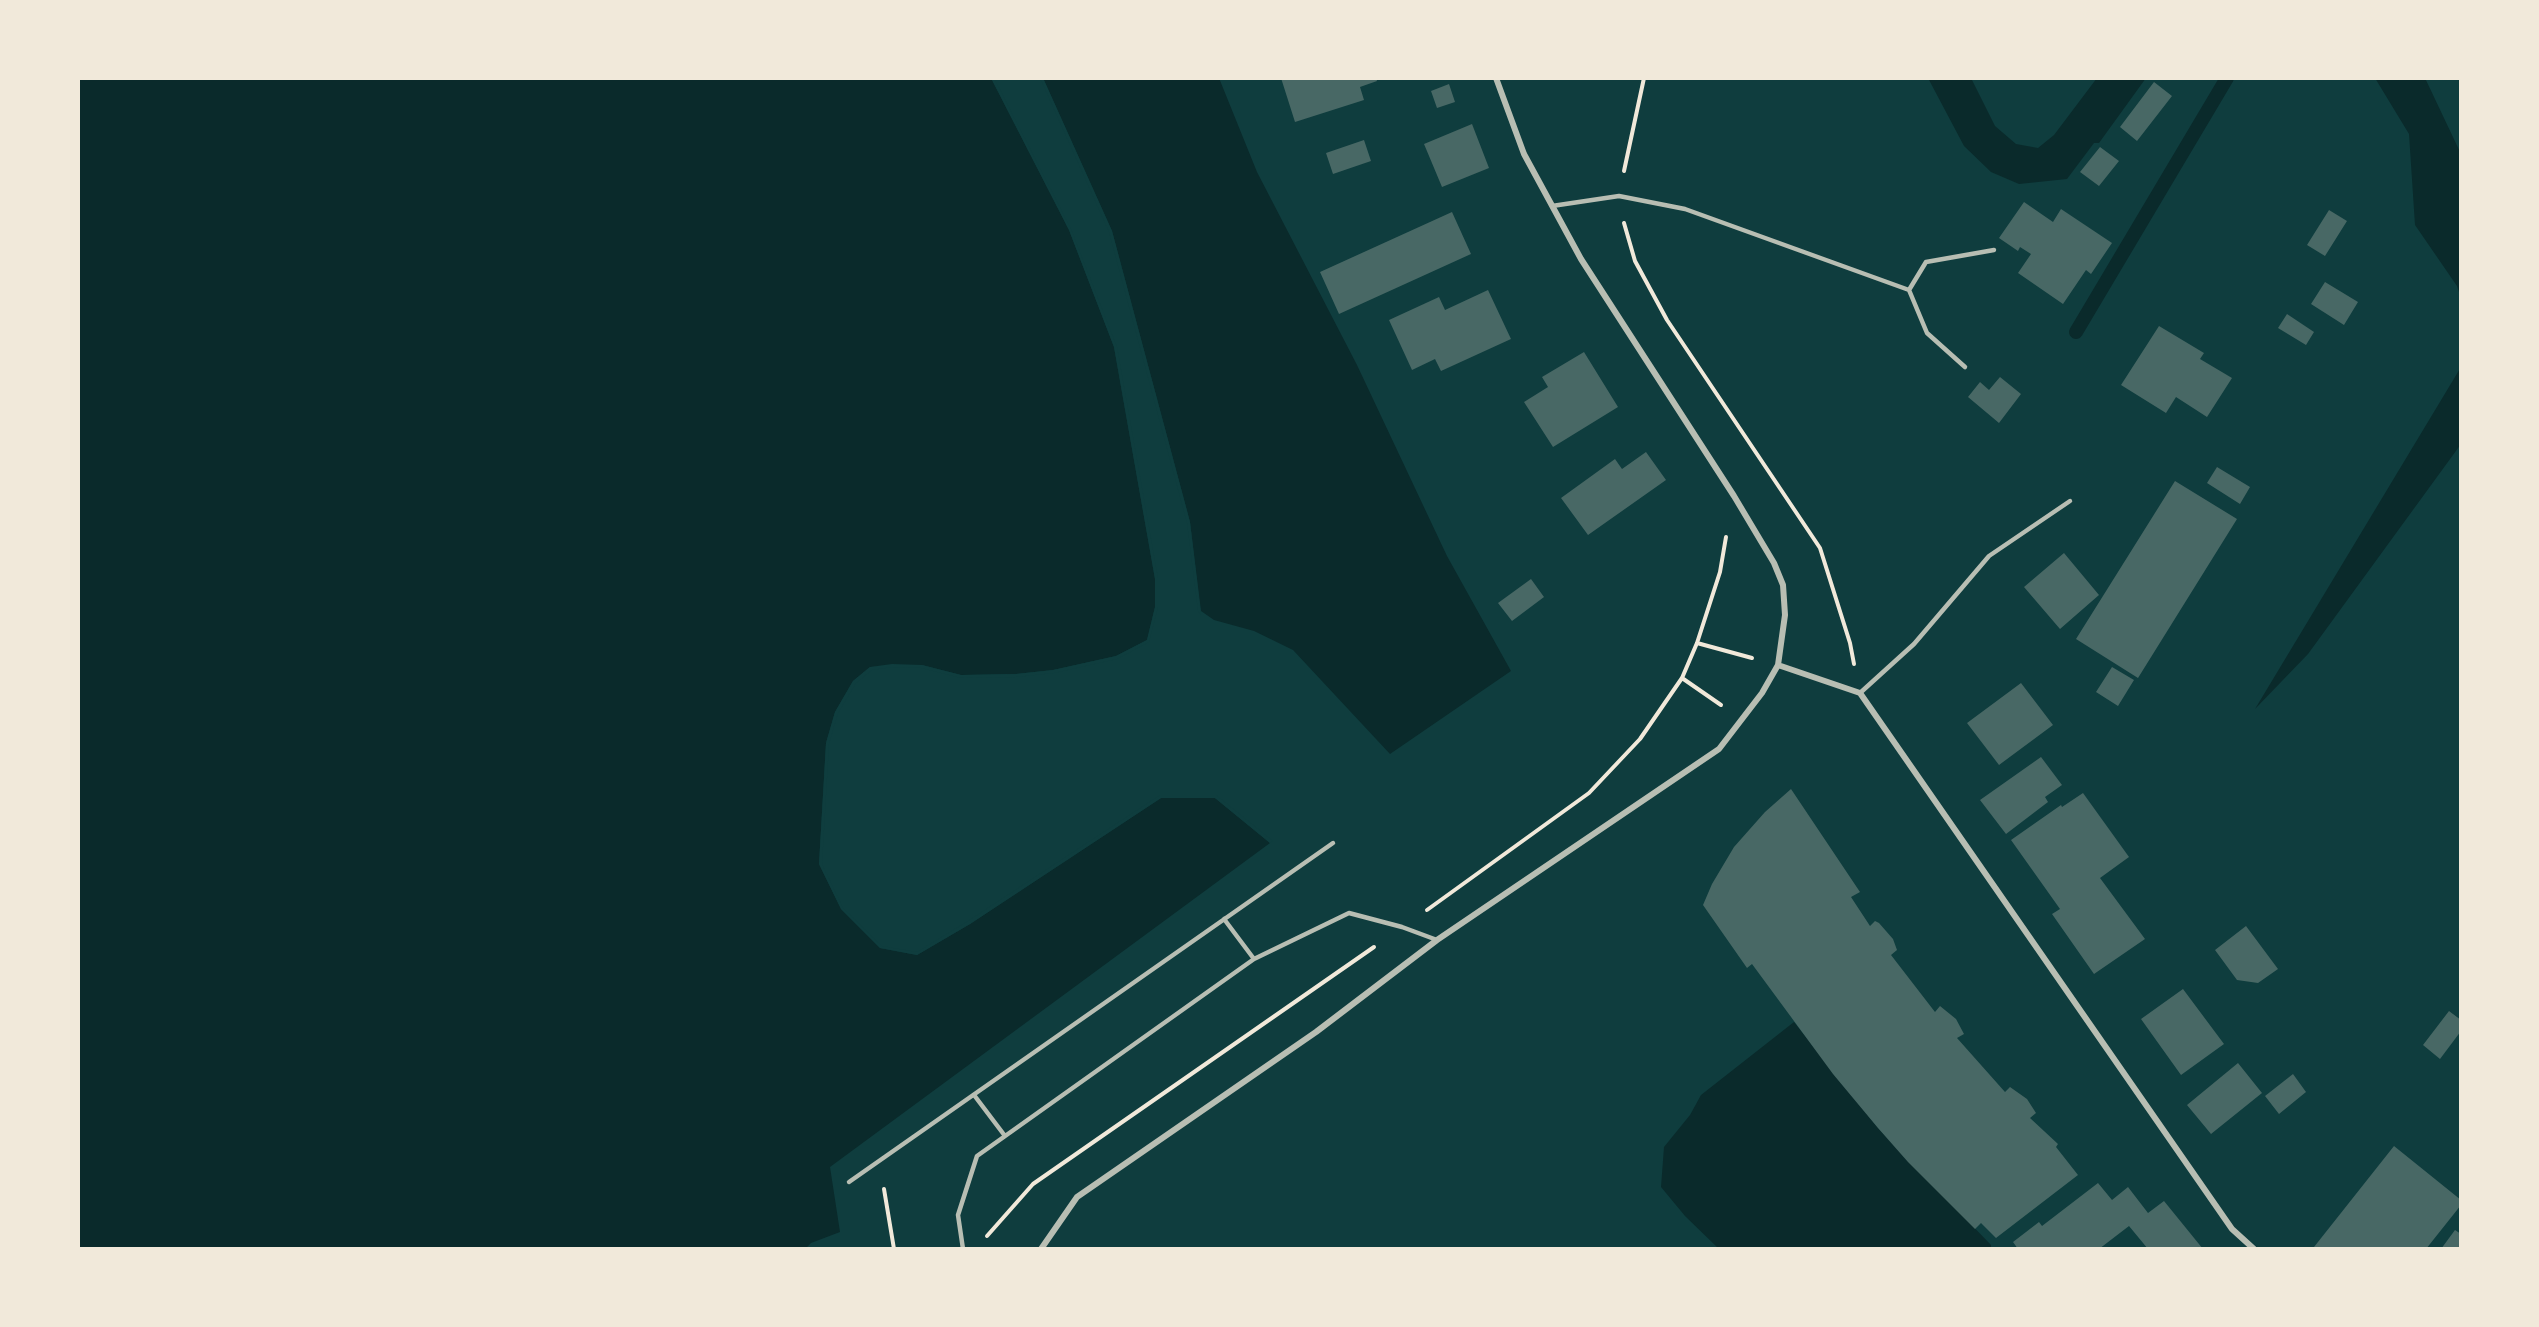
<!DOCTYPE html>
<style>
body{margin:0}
#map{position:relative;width:2539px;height:1327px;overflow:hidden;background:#0f3d3e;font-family:"Space Grotesk",sans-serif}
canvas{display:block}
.frame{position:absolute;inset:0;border:80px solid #f1e9da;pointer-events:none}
</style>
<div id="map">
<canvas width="2539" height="1327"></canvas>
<div class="frame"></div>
</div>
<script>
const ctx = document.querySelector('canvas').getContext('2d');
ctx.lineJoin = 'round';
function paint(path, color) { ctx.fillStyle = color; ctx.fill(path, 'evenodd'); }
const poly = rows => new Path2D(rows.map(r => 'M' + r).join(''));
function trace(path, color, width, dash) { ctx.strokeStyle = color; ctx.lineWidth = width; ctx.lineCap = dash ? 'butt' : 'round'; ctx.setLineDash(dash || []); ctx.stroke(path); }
const water = poly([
 [78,78,991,78,1069,230,1114,347,1155,579,1155,607,1147,640,1116,656,1053,670,1016,674,961,675,922,665,870,667,853,681,835,712,826,743,819,864,841,909,880,948,917,955,970,924,1161,798,1215,798,1270,843,830,1167,840,1232,811,1243,805,1249,78,1249],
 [1043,78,1219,78,1257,172,1357,365,1447,556,1511,671,1390,754,1293,650,1254,631,1214,620,1201,611,1190,522,1112,231],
 [1928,78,1971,78,1995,126,2016,144,2038,148,2054,135,2097,78,2146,78,2099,143,2094,143,2067,179,2019,184,1991,172,1964,146],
 [2375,78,2425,78,2461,154,2461,298,2457,286,2415,225,2409,134],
 [2461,367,2461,444,2308,654,2255,709],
 [1794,1022,1878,1128,1991,1245,1991,1249,1719,1249,1685,1216,1661,1187,1664,1147,1690,1115,1701,1095]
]);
const pier = poly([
 [991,78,994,78,1071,229,1117,347,1158,578,1158,607,1149,642,1117,659,1054,673,1016,677,961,678,921,668,892,667,872,670,856,683,838,713,829,744,822,864,843,908,882,946,917,952,968,921,1160,795,1216,795,1273,841,1270,843,1215,798,1161,798,970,924,917,955,880,948,841,909,819,864,826,743,835,712,853,681,870,667,892,664,922,665,961,675,1016,674,1053,670,1116,656,1147,640,1155,607,1155,579,1114,347,1069,230],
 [1040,78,1043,78,1112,231,1190,522,1201,615,1198,611,1187,523,1109,232]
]);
const stream = poly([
 [2076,332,2227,78]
]);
const building = poly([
 [1281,78,1376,78,1377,81,1360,87,1364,100,1295,122],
 [2154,82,2172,96,2137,141,2120,127],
 [1449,84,1455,102,1437,108,1431,91],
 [1472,124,1489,168,1442,187,1424,144],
 [1364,140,1371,161,1333,174,1326,153],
 [2100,147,2119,161,2099,186,2080,172],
 [2024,202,2053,222,2061,209,2112,243,2091,274,2086,270,2063,304,2018,273,2031,254,2020,247,2018,251,1999,238],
 [2329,210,2347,221,2325,256,2307,245],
 [1452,212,1471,254,1339,314,1320,272],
 [2325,282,2358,302,2344,325,2311,304],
 [1488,290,1511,339,1441,371,1435,359,1412,370,1389,320,1439,297,1445,310],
 [2287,314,2314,332,2306,345,2278,328],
 [2159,326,2204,353,2200,359,2232,378,2207,417,2176,397,2166,413,2121,385],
 [1584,352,1618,407,1553,447,1524,402,1548,387,1542,377],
 [2000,377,2021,394,1999,423,1968,397,1980,382,1989,390],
 [1646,452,1666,480,1588,535,1561,498,1615,459,1622,469],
 [2217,467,2250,487,2240,504,2207,483],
 [2175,481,2237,519,2138,678,2076,639],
 [2064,553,2099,595,2060,629,2024,587],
 [1531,579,1544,597,1512,621,1498,603],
 [2112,667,2134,680,2118,706,2096,692],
 [2021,683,2053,725,1999,765,1967,723],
 [2041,757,2062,785,2045,797,2048,802,2006,834,1980,800],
 [1791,789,1860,892,1851,897,1870,926,1875,921,1879,923,1893,939,1897,950,1891,955,1935,1012,1940,1006,1956,1019,1964,1034,1957,1038,2005,1092,2010,1087,2027,1099,2036,1113,2030,1118,2058,1144,2056,1147,2078,1175,1996,1238,1981,1223,1975,1229,1908,1162,1878,1128,1833,1074,1752,964,1747,968,1703,905,1712,884,1734,847,1765,812],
 [2083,793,2129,857,2100,878,2145,939,2094,974,2052,914,2060,909,2011,840,2061,805,2062,807],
 [2246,926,2278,969,2258,983,2237,980,2215,950],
 [2183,989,2224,1044,2181,1075,2141,1019],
 [2449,1011,2461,1020,2461,1031,2440,1059,2423,1045],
 [2238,1063,2262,1093,2211,1134,2187,1105],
 [2293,1074,2306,1092,2279,1114,2265,1096],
 [2394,1146,2461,1200,2461,1205,2426,1249,2316,1249,2314,1247],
 [2098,1183,2112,1200,2128,1187,2148,1213,2164,1201,2203,1249,2148,1249,2129,1226,2099,1249,2018,1249,2013,1242,2039,1222,2042,1226],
 [2455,1230,2461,1234,2461,1249,2441,1249]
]);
const path = poly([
 [1624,171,1644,78],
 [1624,223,1635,261,1667,320,1820,548,1850,643,1854,664],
 [1697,643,1752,658],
 [1682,678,1721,705],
 [1427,910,1589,793,1640,739,1682,678,1697,643,1720,572,1726,537],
 [884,1189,894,1249],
 [987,1236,1033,1184,1374,947]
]);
const service = poly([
 [1552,206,1619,196,1685,209,1909,290,1927,333,1965,367],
 [1909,290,1926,262,1994,250],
 [1860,693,1914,644,1989,556,2070,501],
 [1224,919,1254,959],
 [974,1095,1005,1136],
 [849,1182,1333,843],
 [963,1249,958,1215,977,1156,1254,959,1349,913,1402,927,1437,940]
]);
const minor = poly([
 [1778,665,1860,693,2232,1229,2254,1249],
 [1041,1249,1077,1197,1316,1032,1437,940,1719,749,1762,693,1778,665,1785,615,1783,585,1774,563,1734,496,1581,259,1524,154,1496,78]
]);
paint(water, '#0a2a2b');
paint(pier, '#0f3d3e');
trace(stream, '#0a2a2b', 14);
paint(building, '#486865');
trace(path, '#f1e9da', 4);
trace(service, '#b8beb3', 4.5);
trace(minor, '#b8beb3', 6);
</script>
